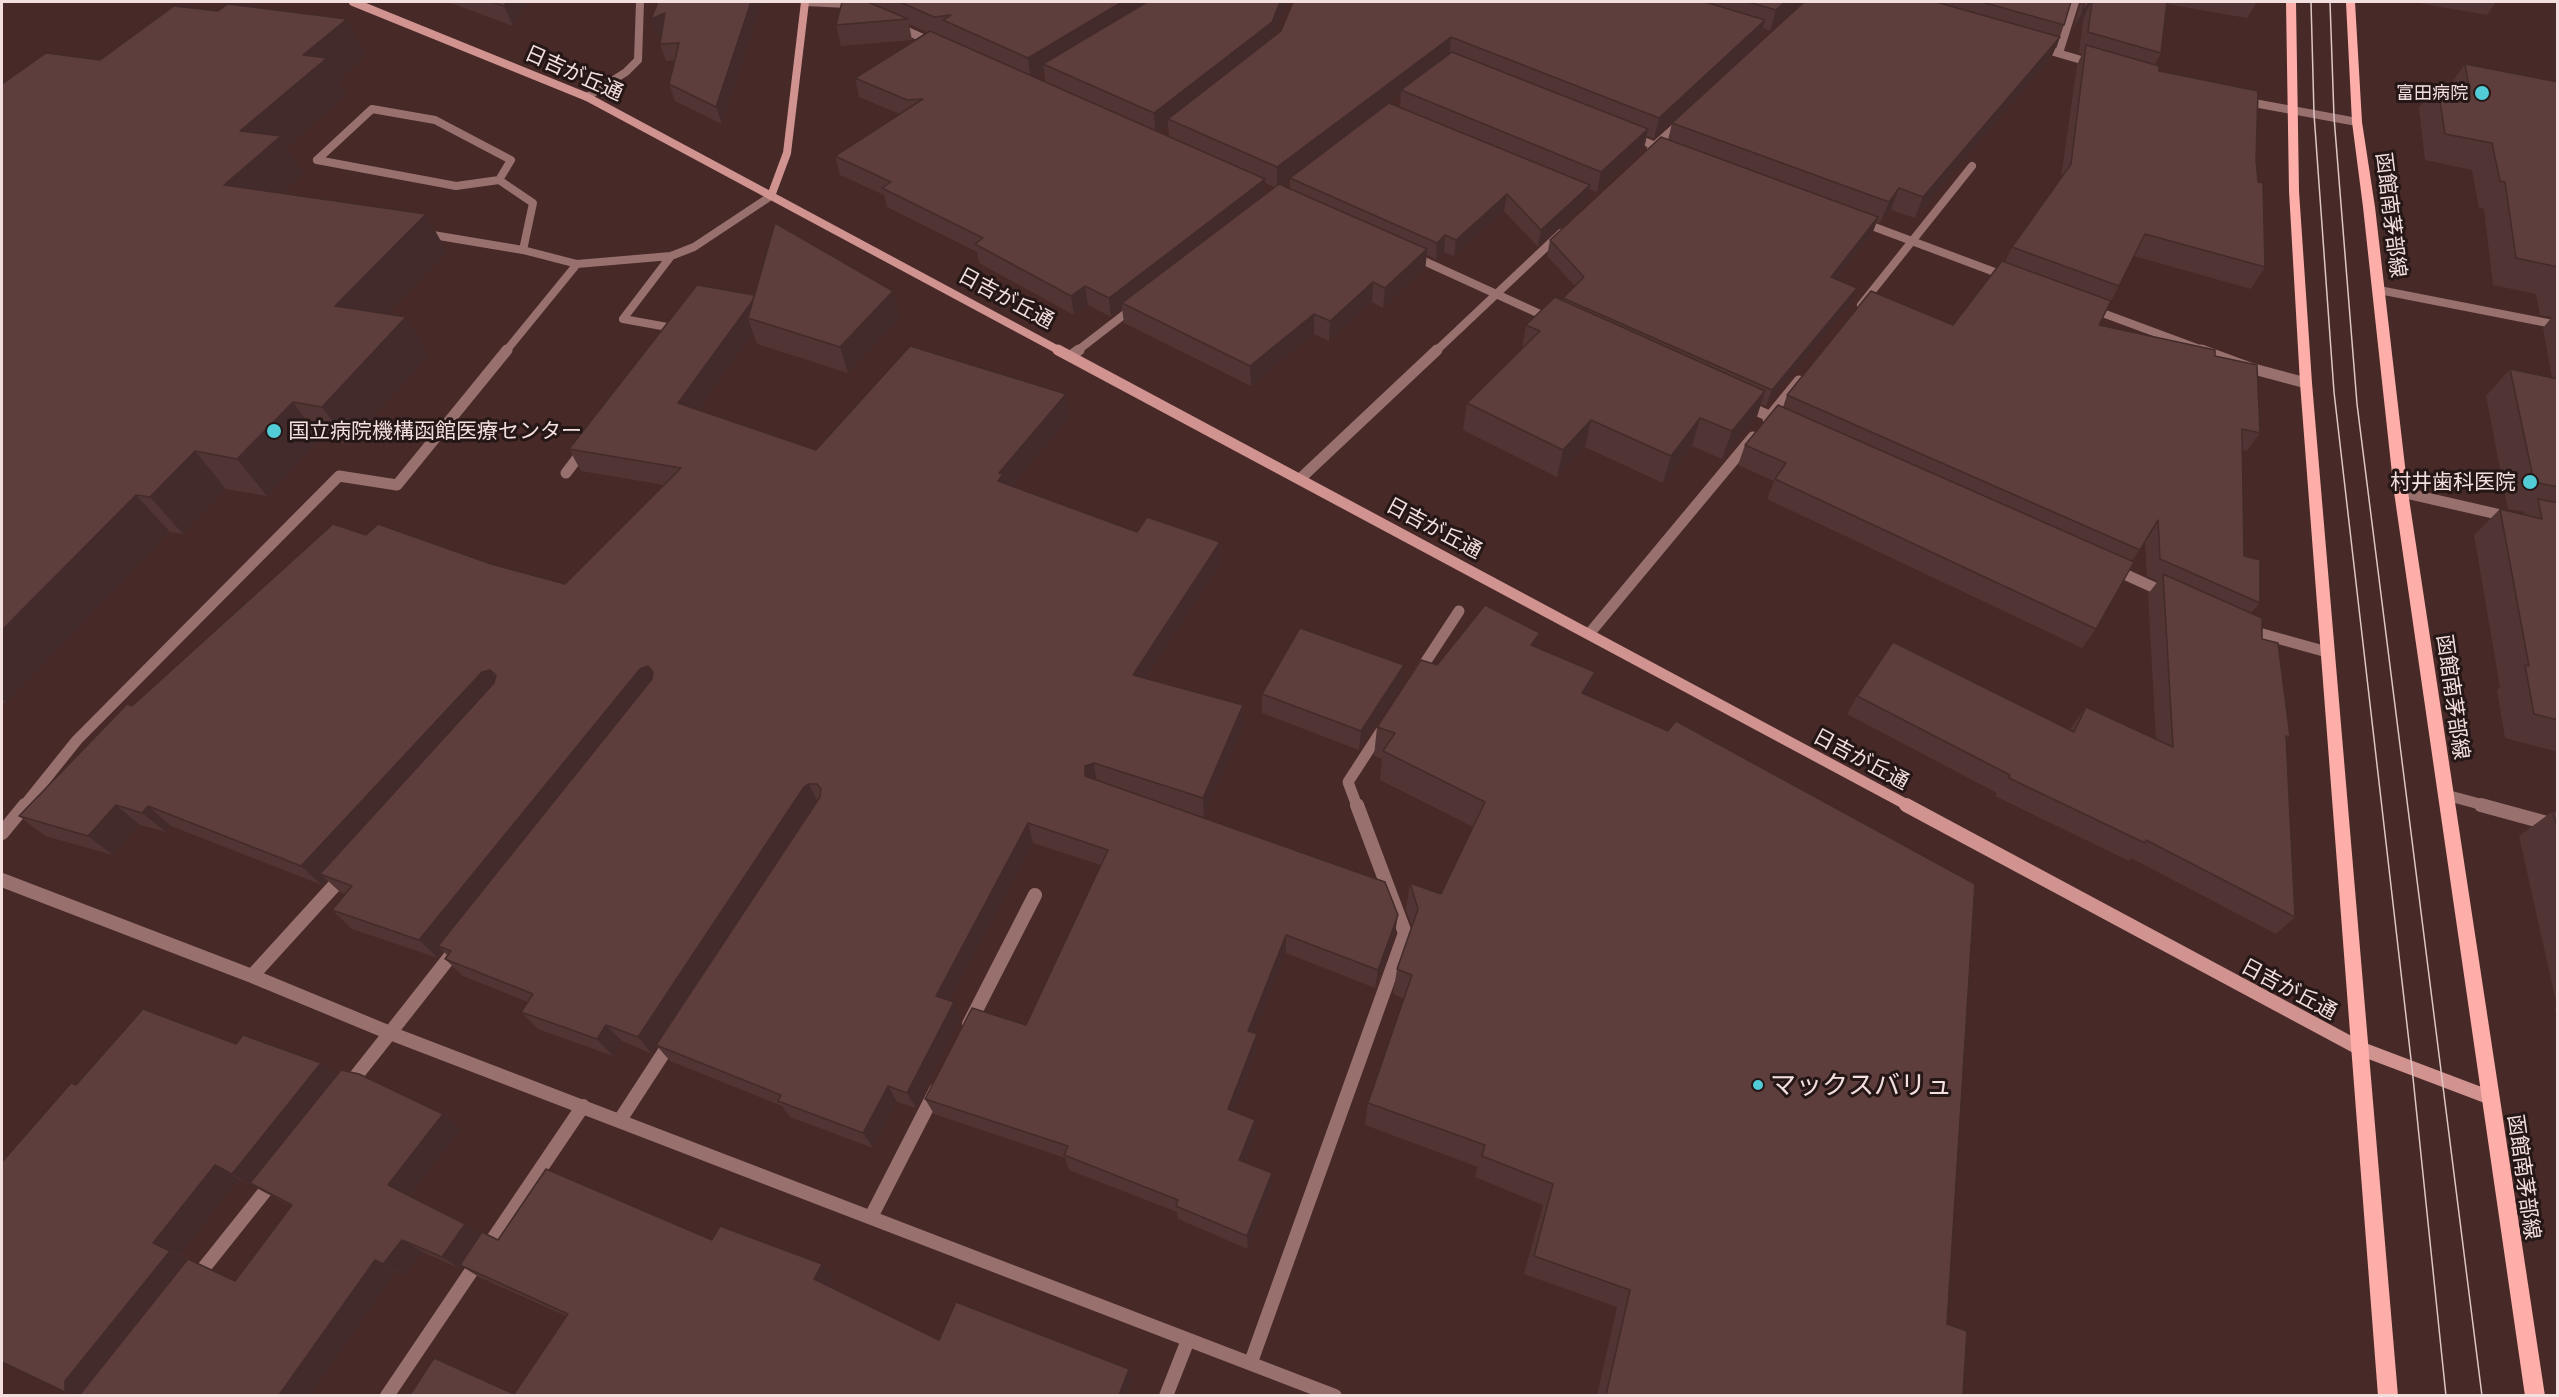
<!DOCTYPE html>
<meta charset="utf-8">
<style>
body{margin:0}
#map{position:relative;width:2559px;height:1397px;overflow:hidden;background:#472928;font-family:Ubuntu,sans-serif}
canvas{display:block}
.frame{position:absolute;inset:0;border:3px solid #f3dfdd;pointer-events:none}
</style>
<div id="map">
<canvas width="2559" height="1397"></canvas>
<div class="frame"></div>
</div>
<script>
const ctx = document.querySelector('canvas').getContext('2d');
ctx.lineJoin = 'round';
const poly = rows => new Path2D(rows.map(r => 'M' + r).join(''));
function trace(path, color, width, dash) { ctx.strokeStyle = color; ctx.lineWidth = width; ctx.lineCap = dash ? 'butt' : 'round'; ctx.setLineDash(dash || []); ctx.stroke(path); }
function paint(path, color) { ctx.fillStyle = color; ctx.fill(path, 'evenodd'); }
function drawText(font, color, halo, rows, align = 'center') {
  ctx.font = font + ' Ubuntu,"Noto Sans JP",sans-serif'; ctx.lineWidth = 6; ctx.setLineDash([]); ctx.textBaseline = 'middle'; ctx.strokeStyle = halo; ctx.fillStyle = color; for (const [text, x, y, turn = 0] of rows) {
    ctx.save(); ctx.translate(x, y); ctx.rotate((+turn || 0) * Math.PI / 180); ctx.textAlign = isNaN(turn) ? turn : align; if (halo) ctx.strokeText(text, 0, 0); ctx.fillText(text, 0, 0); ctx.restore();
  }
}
const laneFar2 = poly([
 [2059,53,2075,2],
 [317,160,456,186,499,180,533,203,523,250,577,264,671,256,694,247,771,196],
 [317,160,372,109,435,120,511,160,499,180],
 [421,233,523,250],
 [2379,290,2558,325],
 [670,332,673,328,623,319,671,256],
 [506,351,577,264]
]);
const laneFar1 = poly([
 [566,473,585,448],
 [24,806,77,740,339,476,397,485,507,350]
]);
const lane = poly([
 [2,833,25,805],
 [969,1024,1035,895],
 [390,1033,456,949],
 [871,1217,936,1090]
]);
const streetFar2 = poly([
 [805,2,848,4,857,8],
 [898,27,934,43],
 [2037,47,2095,64],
 [587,97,626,72,638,60,640,2],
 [2243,101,2357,122],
 [1631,136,1668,151],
 [1651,149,1682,121],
 [1861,222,2008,277],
 [1413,256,1553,320],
 [1861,305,1972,166],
 [2089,308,2205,351],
 [1077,351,1134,307],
 [1436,351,1561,233]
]);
const streetFar1 = poly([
 [2201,350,2250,368,2306,383],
 [1072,355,1079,350],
 [1744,405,1783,422],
 [1768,419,1799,381],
 [1301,478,1437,350],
 [2401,492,2510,517],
 [2111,568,2166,593],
 [2248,630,2327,652],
 [1589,634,1753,437],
 [1417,675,1459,611],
 [2446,795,2487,806],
 [1357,806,1348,782,1385,725]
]);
const street = poly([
 [2481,805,2558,826],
 [2,880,252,976,390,1033,1335,1396],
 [252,976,344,875],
 [348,1086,390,1033],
 [620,1120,672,1040],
 [195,1279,274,1180],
 [1251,1362,1405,933,1357,805],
 [387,1396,583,1106],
 [1166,1396,1188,1340]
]);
const secondaryFar2 = poly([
 [353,2,587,97,1060,351],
 [771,196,787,153,805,2]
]);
const secondaryFar1 = poly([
 [1058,350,1909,806]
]);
const secondary = poly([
 [1906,805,2359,1048,2491,1098]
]);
const primary = poly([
 [2286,2,2296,2,2299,191,2312,383,2398,1396,2378,1396,2300,383,2289,191,2286,2],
 [2346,2,2355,2,2362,122,2375,207,2408,492,2545,1396,2525,1396,2394,492,2363,207,2352,122,2346,2]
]);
const tram = poly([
 [2311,2,2314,114,2334,392,2412,1068,2446,1396],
 [2330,2,2334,117,2357,404,2482,1396]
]);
const wall = poly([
 [448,2,528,2,513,26],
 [762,2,722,124,675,101,669,84,675,60,666,61,660,44,662,34,657,36,651,19],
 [842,2,1287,2,1274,36,1281,31,1293,2,1801,2,1770,31,1763,28,1759,41,1654,139,1647,136,1644,148,1597,192,1589,189,1587,202,1538,247,1504,211,1454,256,1444,252,1436,259,1427,255,1425,269,1383,308,1372,302,1329,341,1314,334,1251,386,1124,323,1122,308,1111,317,1088,305,1074,315,979,263,977,252,887,207,884,195,840,175,835,156,900,114,859,97,855,78,927,32,909,24,912,40,841,46,836,25],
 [1044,71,1045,81,1035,77],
 [1401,94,1400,107,1390,103],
 [1168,125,1169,136,1159,132],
 [1290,178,1290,189,1282,185],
 [1265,183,1274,187,1266,194],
 [1804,2,2071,2,2064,25,2059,37,2060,37,2051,58,1915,218,1891,210,1880,223,1877,222,1872,234,1836,279,1857,288,1851,304,1766,406,1761,404,1756,419,1722,459,1692,446,1663,483,1585,447,1557,477,1463,430,1467,403,1522,348,1526,325,1562,300,1563,298,1575,286,1547,256,1550,240,1668,140,1672,123],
 [2080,2,2257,2,2247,18,2167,4,2161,53,2155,64,2159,71,2256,160,2265,267,2251,289,2134,256,2099,325,2215,356,2260,433,2247,451,2242,450,2244,556,2260,603,2251,613,2262,639,2290,737,2286,740,2295,917,2276,934,2131,858,2129,861,1995,796,1997,793,1847,714,1857,696,2070,729,2072,726,2086,707,2156,739,2148,594,2158,581,2147,576,2145,541,2132,561,2096,629,2082,648,1767,499,1774,481,1738,465,1745,445,1783,407,1787,395,1953,325,2005,262,2012,247,2061,178,2077,65,2082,54,2079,53,2083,20,2072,32,2081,3],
 [2413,2,2496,2,2487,15],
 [218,11,347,19,366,56,339,80,347,95,287,148,304,174,282,194,447,252,388,314,429,355,349,444,320,440,267,496,226,489,183,534,170,532,6,703,2,702,2,84,100,60],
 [2465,64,2558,82,2558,752,2505,738,2497,690,2500,687,2474,535,2500,509,2523,514,2525,512,2508,509,2486,396,2510,369,2552,378,2543,328,2552,317,2540,315,2536,294,2493,285,2484,208,2479,208,2472,170,2425,160,2419,108,2437,81,2451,84],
 [754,295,900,318,848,373,757,344,753,333,699,410,816,450,1070,417,1012,486,1137,532,1220,542,1221,563,1146,678,1243,705,1244,726,1204,817,1180,810,1395,933,1375,988,1286,953,1254,1033,1257,1050,1234,1111,1255,1120,1256,1135,1245,1162,1272,1173,1272,1187,1248,1249,1178,1219,1177,1212,1069,1170,1065,1158,934,1114,925,1099,1026,1025,1101,865,1033,843,950,1001,954,1002,961,1019,916,1108,897,1102,873,1148,790,1117,782,1106,670,1061,657,1046,652,1054,622,1041,613,1056,538,1029,521,1012,528,1002,463,976,445,959,447,955,443,951,438,958,352,929,332,910,345,894,340,892,327,880,322,885,171,826,166,832,140,825,113,855,45,836,19,816,132,706,366,535,491,564,565,584,664,485,581,471,569,449],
 [1540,633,1537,647,1588,696,1947,1324,1963,1395,1597,1395,1617,1307,1524,1274,1543,1205,1475,1177,1478,1167,1365,1125,1368,1103,1404,999,1393,994,1397,969,1412,927,1406,910,1410,883,1441,894,1473,827,1380,780,1382,759,1374,756,1377,727],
 [1402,684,1359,750,1262,713,1262,694],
 [2553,811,2558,812,2558,1026,2555,1008,2557,1006,2519,836],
 [236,1044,337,1074,443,1114,461,1129,410,1196,481,1234,498,1240,712,1240,833,1276,828,1286,939,1340,1133,1378,514,1394,566,1316,479,1277,463,1267,461,1269,423,1252,404,1276,396,1272,310,1395,75,1395,65,1392,76,1085],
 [239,1179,291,1206,235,1281,180,1255]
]);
const shadedWall = poly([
 [507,2,528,2,513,26,504,6],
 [751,2,762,2,722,124,716,107],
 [1122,2,1158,2,1043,64,1044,71,1031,79,1028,58],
 [1280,2,1287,2,1272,43,1168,119,1168,125,1156,135,1154,113],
 [1785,2,1801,2,1770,31,1776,10],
 [2090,2,2091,2,2083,20,2072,32,2082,12],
 [665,13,671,30,657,36,651,19],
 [347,19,366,56,339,80,347,95,287,148,304,174,249,223,224,185,240,131,303,55],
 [1765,20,1759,41,1654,139,1659,118],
 [1451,37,1449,58,1401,90,1401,94,1277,189,1277,167],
 [2060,37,2051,58,1915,218,1923,197],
 [1648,129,1644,148,1597,192,1601,172],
 [1265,179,1266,197,1122,303,1122,308,1111,317,1109,298],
 [1590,185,1587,202,1538,247,1541,230],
 [1899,188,1891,210,1880,223,1889,202],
 [1507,194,1504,211,1454,256,1456,240],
 [426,214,447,252,360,344,335,306],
 [1878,217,1872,234,1825,293,1831,277],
 [1445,235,1444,252,1436,259,1437,243],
 [1427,249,1425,269,1383,308,1385,288],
 [1373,282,1372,302,1329,341,1330,321],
 [1085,286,1088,305,1074,315,1071,296],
 [1857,288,1851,304,1766,406,1772,390],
 [893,291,900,318,848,373,840,347],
 [756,295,748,318,753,333,688,425,678,403],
 [1314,314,1314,334,1251,386,1250,366],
 [406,317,429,355,349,444,322,407],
 [1765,391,1756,419,1722,459,1732,431],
 [1066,394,1070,417,1007,492,998,481,999,473],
 [293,402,320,440,267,496,237,459],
 [1700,418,1692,446,1663,483,1671,456],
 [1591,420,1585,447,1557,477,1563,450],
 [195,451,226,489,183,534,150,497],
 [136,495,170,532,6,703,2,698,2,630],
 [1220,542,1221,563,1135,695,1133,675],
 [1540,633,1533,664,1531,645],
 [1404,665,1402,684,1359,750,1361,731],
 [648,666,660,687,438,946,443,951,438,958,419,940,640,669],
 [490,670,505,690,320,874,327,880,322,885,301,866,482,672],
 [1595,672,1586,703,1582,693],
 [1243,705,1244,726,1204,817,1203,798],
 [1094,763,1097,784,1085,776,1085,766],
 [809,784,818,803,656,1045,657,1046,652,1054,638,1037,804,787],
 [116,805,140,825,113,855,88,836],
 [148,806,171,826,166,832,142,813],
 [1028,823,1033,843,943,1014,936,996],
 [1398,915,1395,933,1375,988,1378,970],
 [1286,935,1286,953,1249,1047,1248,1031],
 [954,1002,961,1019,916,1108,907,1093],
 [606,1025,622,1041,613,1056,597,1039],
 [1257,1034,1257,1050,1229,1124,1228,1109],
 [321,1063,342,1078,256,1188,232,1174],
 [888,1086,897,1102,873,1148,863,1133],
 [443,1114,461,1129,408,1198,388,1185],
 [1255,1120,1256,1135,1240,1174,1239,1160],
 [215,1165,239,1179,180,1255,153,1243],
 [1272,1173,1272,1187,1248,1249,1247,1236],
 [465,1224,484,1236,461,1269,442,1257],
 [402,1240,423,1252,404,1276,383,1264],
 [170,1251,259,1292,96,1390,76,1395,65,1392,65,1381],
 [375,1260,396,1272,310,1395,279,1395],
 [822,1264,833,1276,825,1291,814,1279],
 [1129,1369,1133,1378,1127,1395,1119,1395]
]);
const building = poly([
 [492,2,507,2,504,6,492,2],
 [658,2,751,2,716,107,669,84,679,43,660,44,665,13,651,19,658,2],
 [842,2,868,2,908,19,836,25,842,2],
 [900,2,1122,2,1028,58,943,20,951,15,934,17,900,2],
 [1147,2,1280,2,1272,22,1154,113,1043,64,1147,2],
 [1293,2,1705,2,1765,20,1659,118,1451,37,1277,167,1168,119,1281,31,1293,2],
 [1748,2,1785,2,1776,10,1748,2],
 [1804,2,1936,2,2060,37,1923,197,1899,188,1889,202,1672,123,1804,2],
 [1982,2,2071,2,2064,25,1982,2],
 [2085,2,2090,2,2082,12,2085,2],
 [2092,2,2167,2,2161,53,2088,32,2092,2],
 [228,4,347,19,303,55,327,58,240,131,281,136,224,185,426,214,335,306,406,317,322,407,293,402,237,459,195,451,150,497,136,495,2,630,2,84,46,53,100,60,174,6,218,11,228,4],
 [930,31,1265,179,1109,298,1085,286,1071,296,975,244,983,238,882,188,891,182,835,156,923,99,907,100,855,78,930,31],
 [2086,45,2159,66,2159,71,2258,91,2256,160,2258,182,2263,183,2265,267,2145,234,2119,286,2012,247,2071,164,2086,45],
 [1452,52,1648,129,1601,172,1401,90,1452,52],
 [2465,64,2558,82,2558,267,2516,258,2505,182,2500,181,2492,143,2445,134,2437,81,2469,87,2465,64],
 [1389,103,1590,185,1541,230,1507,194,1456,240,1445,235,1437,243,1290,178,1389,103],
 [1661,137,1878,217,1831,277,1857,288,1772,390,1563,298,1584,277,1550,240,1661,137],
 [1279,184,1427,249,1385,288,1373,282,1330,321,1314,314,1250,366,1122,303,1279,184],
 [775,223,893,291,840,347,748,318,775,223],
 [2002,261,2111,301,2099,325,2215,350,2215,356,2257,365,2260,433,2242,429,2244,556,2260,560,2260,603,2160,559,2158,520,2140,550,1787,395,1871,291,1953,325,2002,261],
 [697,285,754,295,753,300,678,403,816,450,910,346,1066,394,999,473,1003,474,998,481,1137,532,1147,517,1220,542,1133,675,1243,705,1203,798,1094,763,1085,766,1085,776,1385,882,1398,915,1378,970,1286,935,1248,1031,1257,1034,1228,1109,1255,1120,1239,1160,1272,1173,1247,1236,1176,1206,1178,1200,1064,1155,1068,1146,925,1099,972,1008,1026,1025,1108,850,1028,823,936,996,954,1002,907,1093,888,1086,863,1133,778,1101,781,1095,656,1045,820,797,821,789,817,784,809,784,804,787,638,1037,606,1025,597,1039,521,1012,533,994,445,959,451,951,438,946,652,679,653,672,648,666,640,669,419,940,332,910,352,886,320,874,494,683,496,675,490,670,482,672,301,866,148,806,142,813,116,805,88,836,19,816,127,704,132,706,333,524,366,535,378,524,491,564,565,584,681,468,569,449,697,285],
 [1555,297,1765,391,1732,431,1700,418,1671,456,1591,420,1563,450,1467,403,1540,331,1526,325,1555,297],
 [2510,369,2558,379,2558,487,2534,482,2510,369],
 [1778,405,2134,562,2096,629,1775,479,1786,463,1745,445,1778,405],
 [2538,499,2558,503,2558,720,2534,714,2525,665,2529,666,2500,509,2542,519,2538,499],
 [2163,574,2262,618,2262,639,2278,643,2290,737,2286,736,2295,917,2146,840,2145,843,2009,778,2010,775,1857,696,1893,642,2074,732,2086,707,2173,747,2163,574],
 [1485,605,1540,633,1531,645,1595,672,1582,693,1668,731,1676,721,1975,884,1947,1324,1967,1331,1963,1395,1606,1395,1630,1290,1534,1256,1553,1184,1482,1156,1485,1145,1368,1103,1412,975,1397,969,1418,909,1410,883,1441,894,1485,802,1383,751,1395,733,1377,727,1421,660,1437,665,1485,605],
 [1300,628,1404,665,1361,731,1262,694,1300,628],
 [2553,811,2558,812,2558,831,2553,811],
 [143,1009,236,1044,243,1035,321,1063,232,1174,215,1165,153,1243,170,1251,65,1381,65,1392,2,1362,2,1162,71,1083,76,1085,143,1009],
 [341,1070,359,1074,443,1114,388,1185,465,1224,442,1257,402,1240,383,1264,375,1260,279,1395,75,1395,81,1393,188,1259,235,1281,292,1205,250,1183,341,1070],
 [546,1169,712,1240,720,1226,822,1264,814,1279,939,1340,956,1302,1129,1369,1119,1395,410,1395,434,1358,514,1394,568,1314,460,1265,482,1232,498,1240,546,1169]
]);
const markers = [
 [2482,93,8,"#52ccd6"],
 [274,431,8,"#52ccd6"],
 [2530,482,8,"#52ccd6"],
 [1758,1085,6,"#52ccd6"]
];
const farPoinames = [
 ["富田病院",2468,93]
];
const streetNames = [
 ["日吉が丘通",574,73,24],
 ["函館南茅部線",2391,215,83],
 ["日吉が丘通",1006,298,28],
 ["日吉が丘通",1434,528,28],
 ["函館南茅部線",2453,697,82],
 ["日吉が丘通",1861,759,28],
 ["日吉が丘通",2289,989,28],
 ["函館南茅部線",2524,1177,82]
];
const poiNames = [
 ["国立病院機構函館医療センター",288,431],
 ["村井歯科医院",2516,482,"right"]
];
const nearPoinames = [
 ["マックスバリュ",1770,1085]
];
trace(laneFar2, '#98716f', 8);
trace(laneFar1, '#98716f', 11);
trace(lane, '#98716f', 14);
trace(streetFar2, '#98716f', 8);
trace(streetFar1, '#98716f', 11);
trace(street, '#98716f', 14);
trace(secondaryFar2, '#d19390', 8);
trace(secondaryFar1, '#d19390', 11);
trace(secondary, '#d19390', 14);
paint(primary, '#feaea9');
trace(tram, '#ddc7c6', 1.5);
paint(wall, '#513534');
paint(shadedWall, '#422b2a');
paint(building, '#5e3e3c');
trace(building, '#422b2a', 1.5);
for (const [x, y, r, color] of markers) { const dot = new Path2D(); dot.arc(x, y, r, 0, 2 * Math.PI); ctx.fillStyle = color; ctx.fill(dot); trace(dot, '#241716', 2); }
drawText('18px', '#f3dfdd', '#241716', farPoinames, 'right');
drawText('21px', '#f3dfdd', '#241716', streetNames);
drawText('21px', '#f3dfdd', '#241716', poiNames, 'left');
drawText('26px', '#f3dfdd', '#241716', nearPoinames, 'left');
</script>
